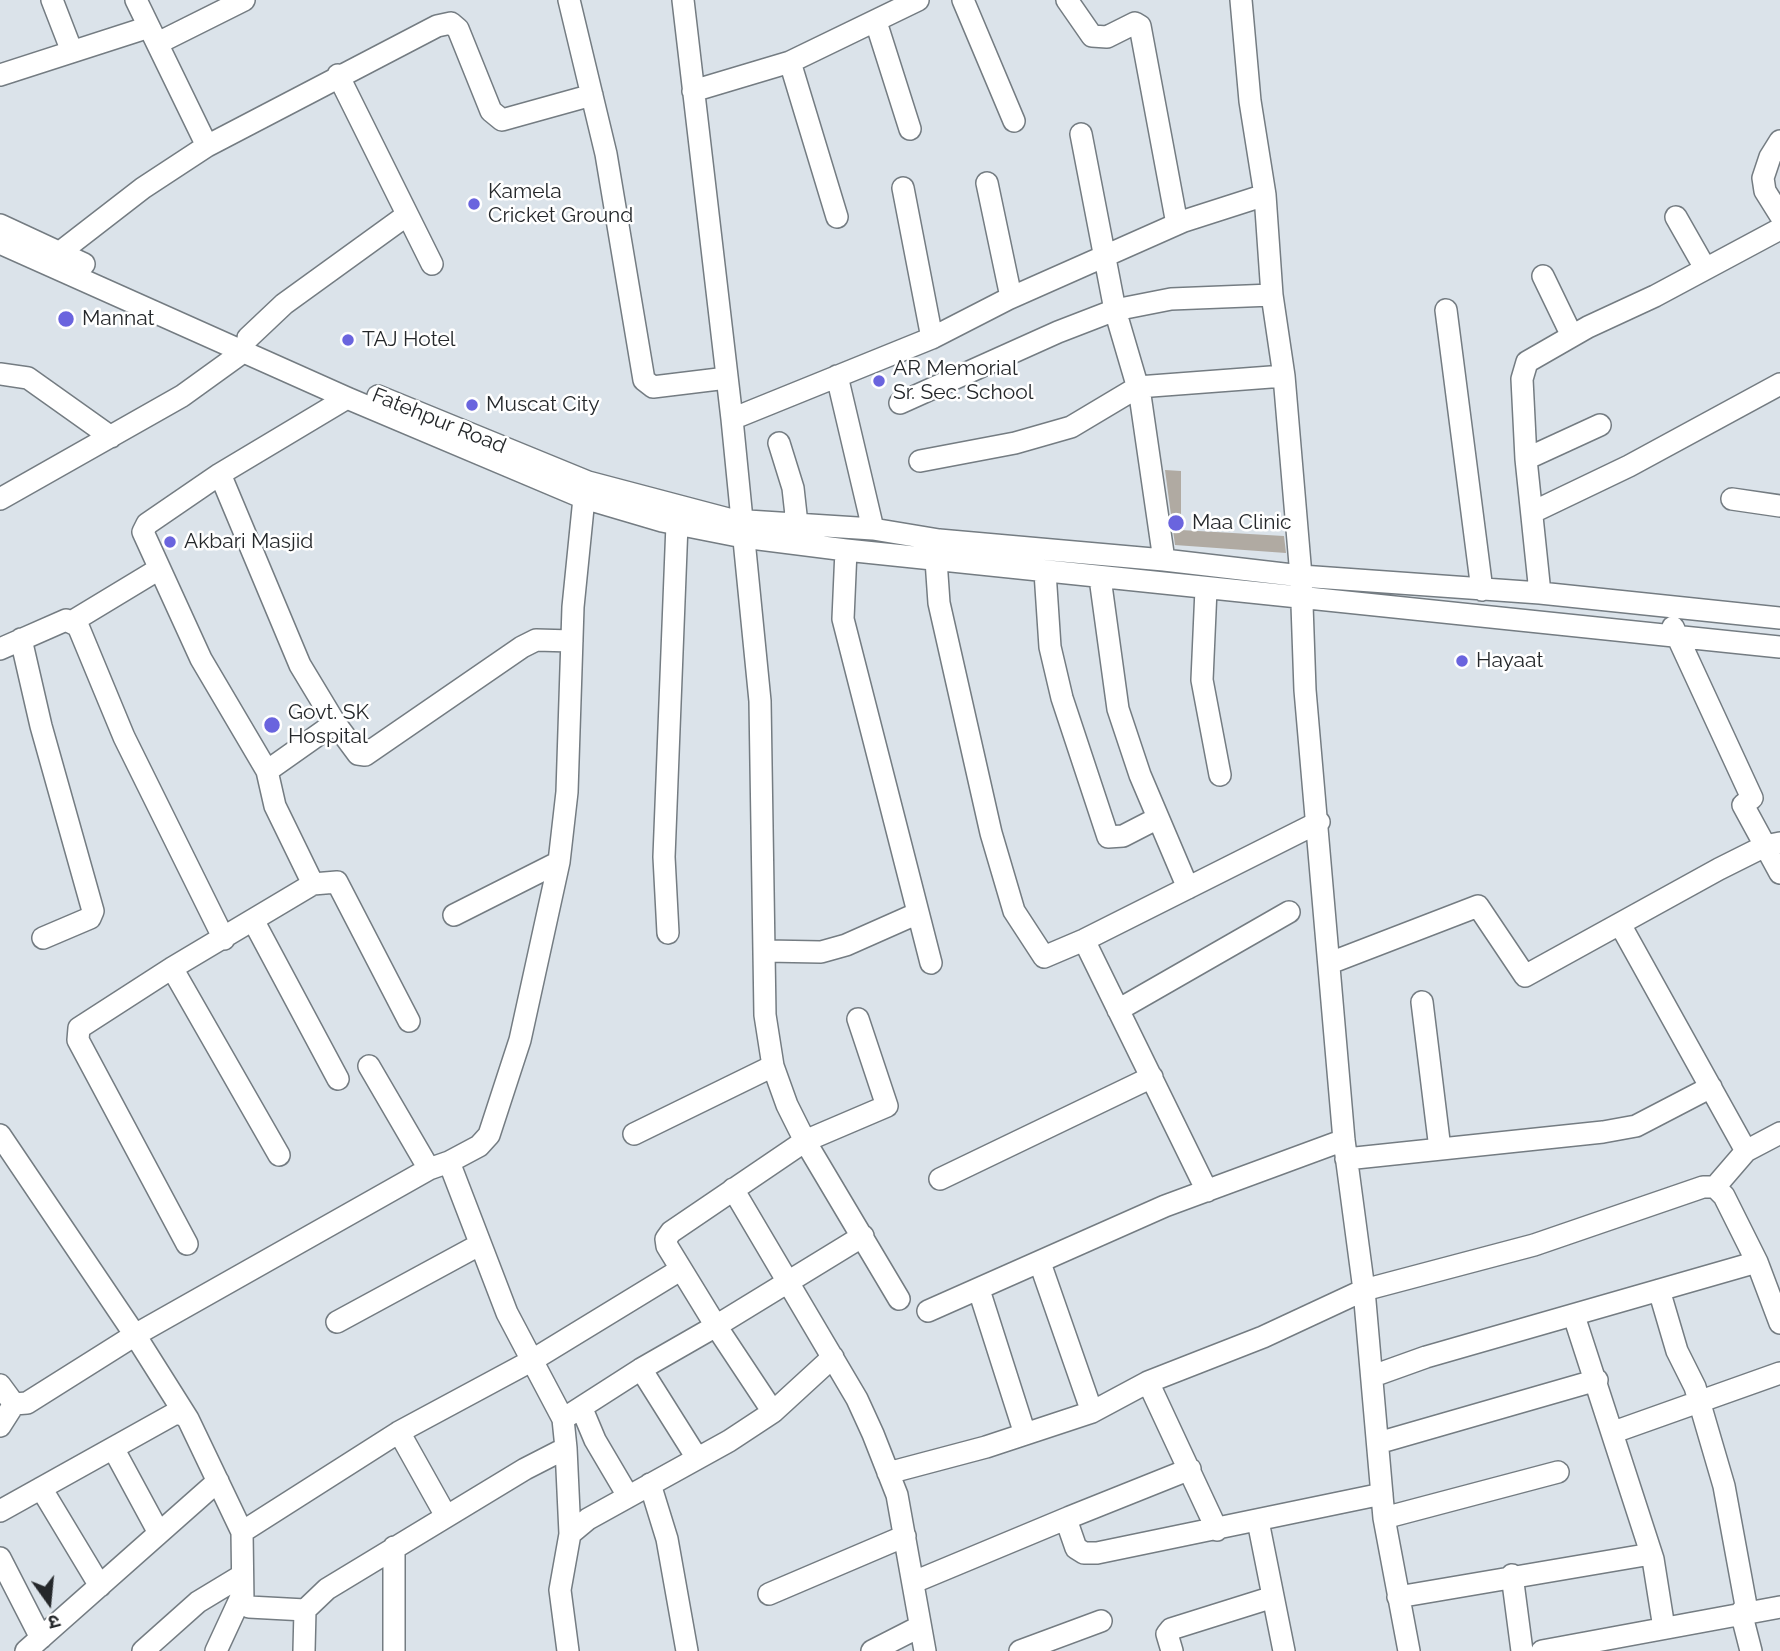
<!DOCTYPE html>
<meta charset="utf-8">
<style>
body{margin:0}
#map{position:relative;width:1780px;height:1651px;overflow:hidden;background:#dbe3ea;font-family:Raleway,"Noto Sans Devanagari",sans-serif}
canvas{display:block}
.north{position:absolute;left:14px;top:1567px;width:70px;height:70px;-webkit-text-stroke:5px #fff;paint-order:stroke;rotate:165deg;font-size:19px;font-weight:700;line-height:28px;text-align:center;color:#25282b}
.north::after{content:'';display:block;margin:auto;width:24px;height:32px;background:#25282b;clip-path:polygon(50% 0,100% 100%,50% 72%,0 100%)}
</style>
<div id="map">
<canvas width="1780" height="1651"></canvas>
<div class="north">उ</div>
</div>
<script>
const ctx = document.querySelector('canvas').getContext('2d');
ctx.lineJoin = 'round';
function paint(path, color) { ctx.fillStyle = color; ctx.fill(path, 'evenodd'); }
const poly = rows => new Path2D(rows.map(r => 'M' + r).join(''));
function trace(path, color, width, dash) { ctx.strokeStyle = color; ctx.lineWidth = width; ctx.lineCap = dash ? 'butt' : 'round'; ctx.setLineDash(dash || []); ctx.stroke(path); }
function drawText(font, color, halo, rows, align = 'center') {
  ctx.font = font + ' Raleway,sans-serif'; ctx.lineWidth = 5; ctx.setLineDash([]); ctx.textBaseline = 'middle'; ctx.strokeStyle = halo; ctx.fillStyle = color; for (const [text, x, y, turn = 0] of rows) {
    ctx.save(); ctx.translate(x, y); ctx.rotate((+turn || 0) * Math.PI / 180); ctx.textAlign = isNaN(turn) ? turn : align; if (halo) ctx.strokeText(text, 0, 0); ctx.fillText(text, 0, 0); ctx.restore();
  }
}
const building = poly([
 [1165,470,1181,471,1181,530,1284,536,1286,553,1175,545]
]);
const minor = poly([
 [52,0,71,49],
 [136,0,207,146],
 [569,0,606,154,644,380,653,387,727,378],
 [683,0,732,419,760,701,765,1015,773,1066,787,1105,805,1141,899,1299],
 [963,0,1014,121],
 [1067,0,1092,36,1107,37,1135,23,1140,26,1177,224],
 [1241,0,1250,101,1265,195,1272,295,1284,376,1301,576,1305,690,1344,1140,1364,1290,1384,1518,1409,1651],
 [876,22,910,129],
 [158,43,244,0],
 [790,62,837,217],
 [0,75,149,27],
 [338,75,432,264],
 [693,91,790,62,918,0],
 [1081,134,1115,310,1140,395,1164,560],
 [1780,141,1770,157,1763,178,1765,191,1780,215],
 [987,183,1011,297],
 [903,188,932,338],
 [1676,217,1705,268],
 [0,225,84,264],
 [0,243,347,398,584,498,662,521,743,537,846,550,1780,647],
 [59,253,143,188,207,146,437,26,451,23,458,29,491,111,502,120,592,95],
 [1543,276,1572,336],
 [1446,310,1482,590],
 [248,338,284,304,407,215],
 [0,374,28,378,111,437],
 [837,376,873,529],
 [378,396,588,482,732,520,873,529,939,540,1164,560,1301,576,1540,593,1780,618],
 [900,403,1058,332,1115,310,1171,299,1272,295],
 [732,419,932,338,1008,299,1184,221,1265,195],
 [779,443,793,488,797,524],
 [1526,459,1600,425],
 [920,461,1015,443,1071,427,1138,387,1284,376],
 [220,474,300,665,335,723,267,771,275,806,313,884,337,882,409,1021],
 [0,499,182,396,243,352],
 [1732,499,1780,506],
 [1533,512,1629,466,1780,384],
 [846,550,843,619,931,963],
 [936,560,939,603,991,833,1014,911,1044,957,1084,940,1319,822],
 [1045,572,1050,647,1062,698,1108,837,1123,836,1158,818],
 [1100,578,1118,709,1140,775,1188,888],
 [1206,589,1202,680,1220,775],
 [1540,593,1526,459,1522,379,1527,362,1588,327,1655,296,1780,229],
 [73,621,159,569],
 [1673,627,1752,798,1743,805,1780,873],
 [21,639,41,726,93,911,90,918,43,938],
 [0,649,66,620,78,626,124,737,224,939],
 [335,723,358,754,365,755,522,647,536,640,572,641],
 [267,771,201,659,143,532,147,524,220,474,347,398],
 [454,915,559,862],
 [253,920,338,1079],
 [1621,926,1746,1151,1780,1133],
 [668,933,664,857,677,524],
 [1084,940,1207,1191],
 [766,951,821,952,846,945,916,914],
 [1330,963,1478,906,1525,976,1719,869,1765,846,1780,843],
 [172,968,279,1155],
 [1422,1002,1440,1149],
 [1118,1010,1289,912],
 [369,1066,429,1169],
 [634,1134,773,1066],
 [0,1135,135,1335,429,1169,449,1162],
 [1346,1159,1603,1132,1636,1126,1711,1087],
 [940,1179,1152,1077],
 [1715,1187,1746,1151],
 [733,1189,857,1399,873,1434,897,1495,925,1651],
 [187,1244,78,1040,79,1028,172,968,313,884],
 [1040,1263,1092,1412],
 [979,1290,1025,1434],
 [1659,1290,1677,1351,1695,1387,1724,1486,1747,1611],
 [928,1311,1165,1206,1344,1140],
 [1574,1316,1653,1559,1664,1628],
 [337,1322,479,1245],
 [641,1369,697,1458],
 [1373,1376,1426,1357,1757,1262],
 [1148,1382,1217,1530],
 [0,1385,14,1404,27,1403,135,1335,188,1419],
 [582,1409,595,1440,628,1496],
 [773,1412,833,1357],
 [563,1419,641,1369,716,1326,667,1246,666,1239,671,1232,805,1141,887,1106,858,1019],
 [0,1426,14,1404],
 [399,1432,446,1516],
 [1614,1432,1780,1373],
 [1378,1443,1597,1380],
 [113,1448,159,1533],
 [566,1448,570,1534,560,1590,568,1651],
 [1190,1469,1070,1517,1068,1525,1076,1548,1084,1553,1097,1553,1382,1494],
 [888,1473,986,1447,1092,1412,1148,1382,1263,1337,1364,1290,1534,1245,1703,1187,1715,1187,1724,1196,1757,1262,1780,1323],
 [650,1484,667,1539,687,1651],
 [41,1488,100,1586],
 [0,1511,174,1414,182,1414,188,1419,242,1532,243,1602,249,1607,305,1610],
 [1384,1518,1558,1472],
 [1258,1521,1284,1651],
 [242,1532,399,1432,531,1361,680,1270],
 [570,1534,588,1519,729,1441,773,1412,716,1326,863,1236],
 [394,1547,394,1651],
 [0,1558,41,1638],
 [1512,1575,1522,1651],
 [914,1582,1070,1517],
 [769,1594,905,1536],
 [1398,1597,1651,1554],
 [1741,1612,1751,1651],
 [26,1651,218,1481],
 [143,1651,198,1602,241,1576],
 [216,1651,241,1597],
 [304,1651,305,1610,327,1589,525,1469,566,1448,563,1419,507,1313,449,1162,479,1146,489,1135,520,1040,559,862,567,792,573,607,584,498],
 [872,1651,919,1627],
 [1020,1651,1101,1621],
 [1172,1651,1167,1634,1171,1629,1273,1597],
 [1542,1651,1780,1607]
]);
const markers = [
 [474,204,7,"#6a64de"],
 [66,319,9,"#6a64de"],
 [348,340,7,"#6a64de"],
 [879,381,7,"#6a64de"],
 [472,405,7,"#6a64de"],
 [1176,523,9,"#6a64de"],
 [170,542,7,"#6a64de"],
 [1462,661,7,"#6a64de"],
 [272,725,9,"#6a64de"]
];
const poiNames = [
 ["Kamela",488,192],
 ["Cricket Ground",488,216],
 ["Mannat",82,319],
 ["TAJ Hotel",362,340],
 ["AR Memorial",893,369],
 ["Sr. Sec. School",893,393],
 ["Muscat City",486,405],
 ["Maa Clinic",1192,523],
 ["Akbari Masjid",184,542],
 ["Hayaat",1476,661],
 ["Govt. SK",288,713],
 ["Hospital",288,737]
];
const streetNames = [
 ["Fatehpur Road",439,421,22]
];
paint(building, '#b0aaa2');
trace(minor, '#747c82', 24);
trace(minor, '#fff', 21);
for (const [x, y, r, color] of markers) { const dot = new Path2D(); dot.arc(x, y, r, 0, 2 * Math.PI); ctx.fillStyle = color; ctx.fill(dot); trace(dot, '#fff', 2.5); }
drawText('21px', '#25282b', '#fff', poiNames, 'left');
drawText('21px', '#25282b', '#fff', streetNames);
</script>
